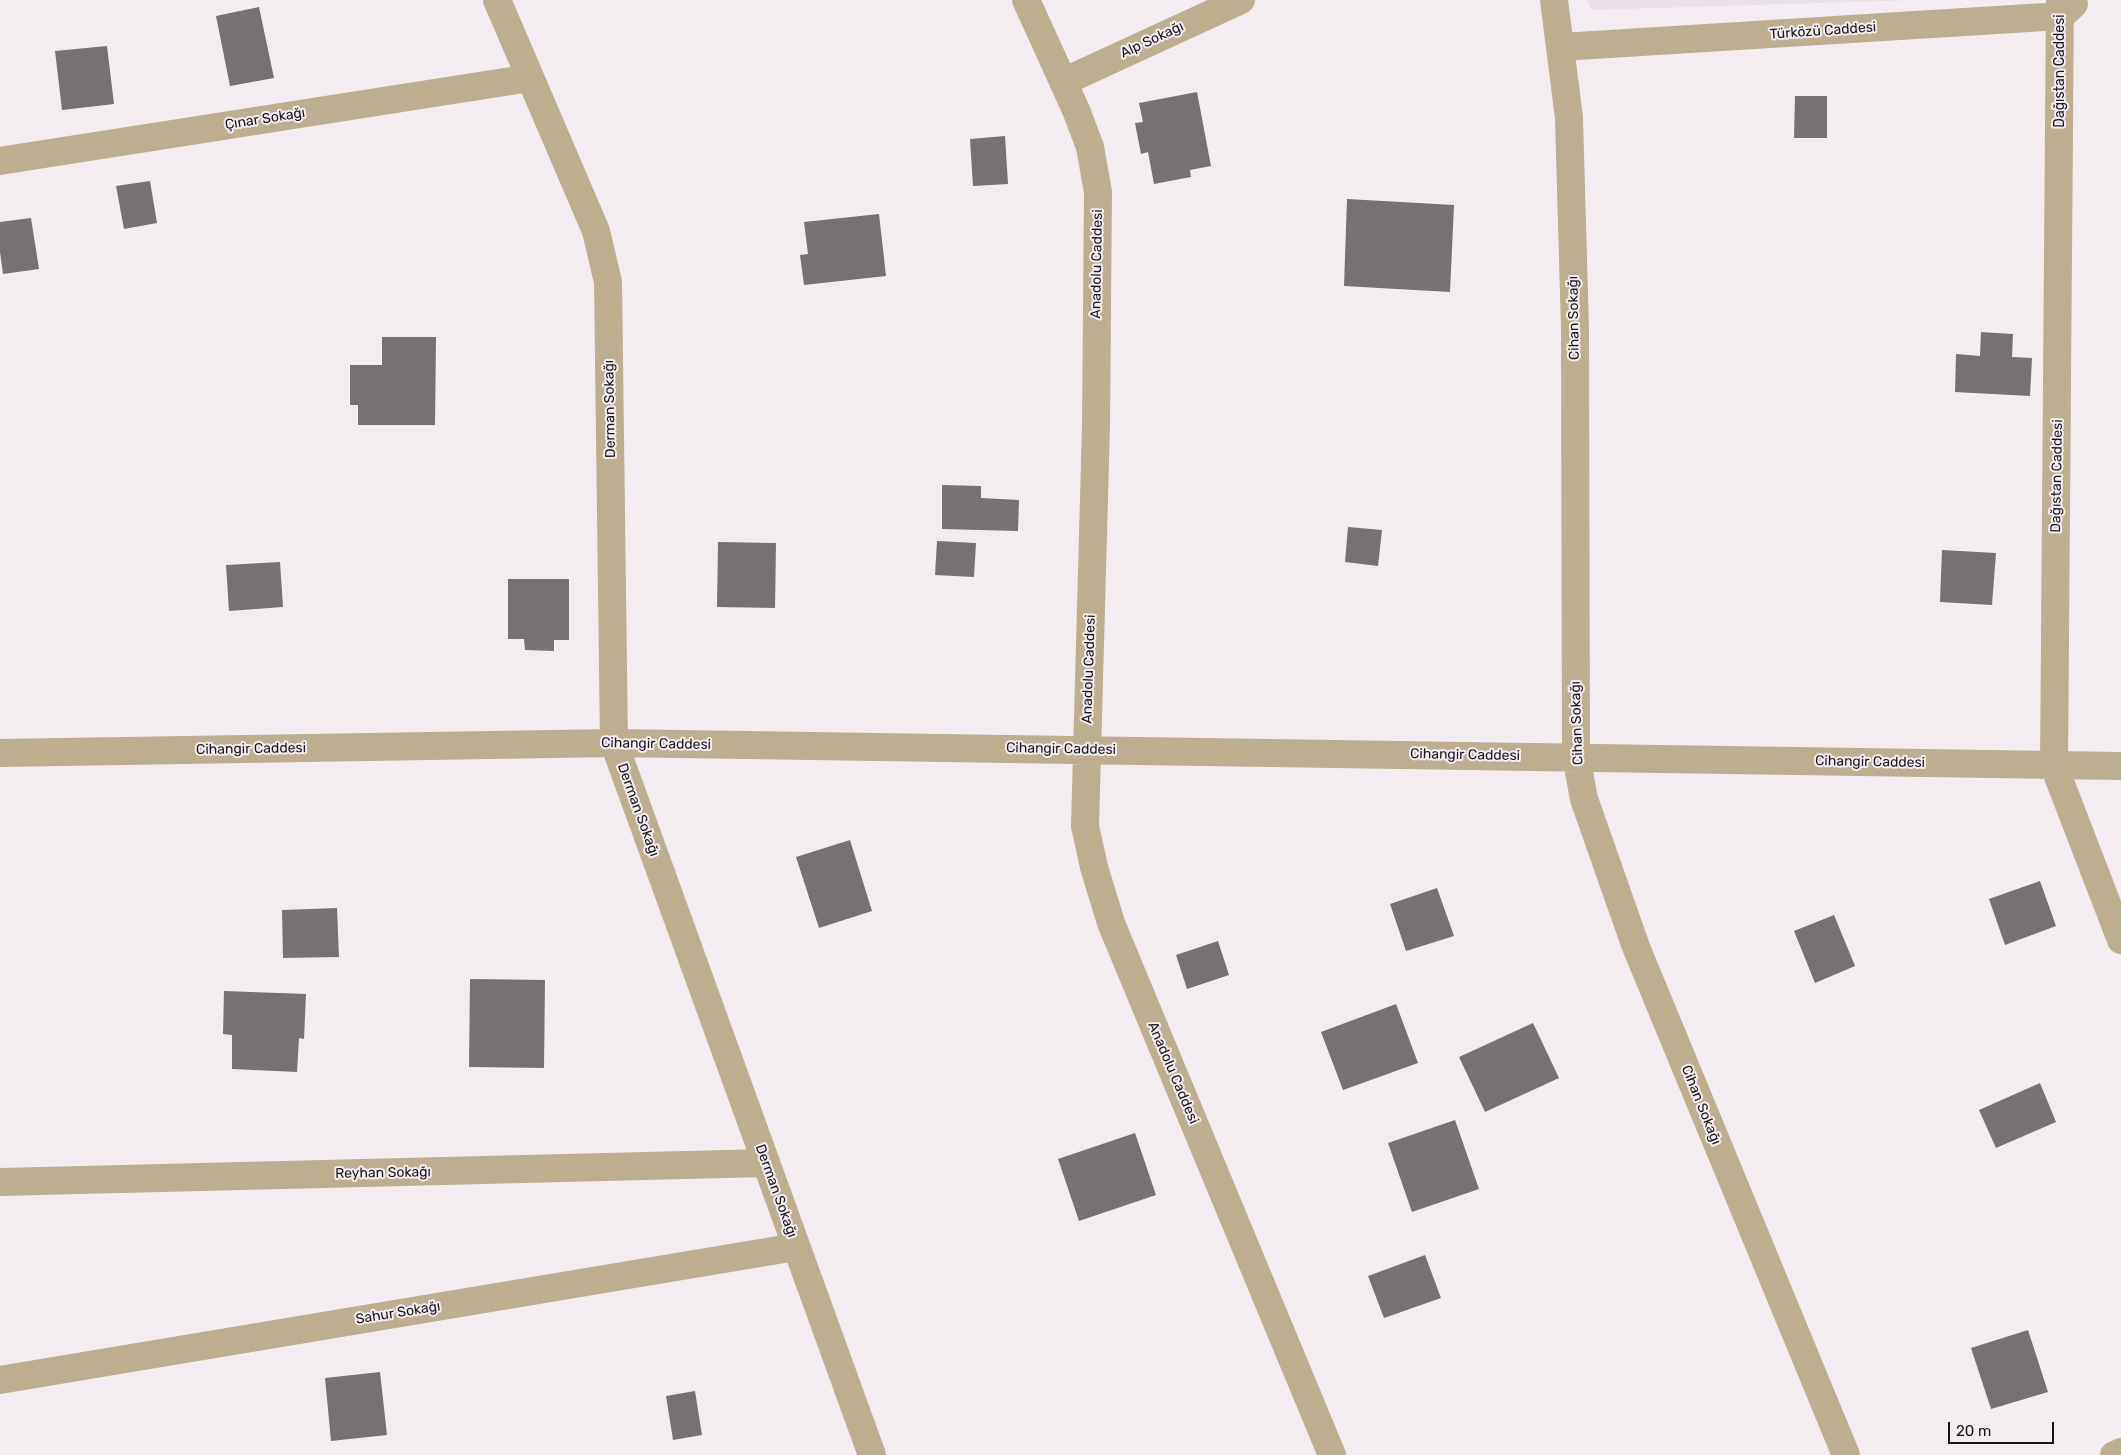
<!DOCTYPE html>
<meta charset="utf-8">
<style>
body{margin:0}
#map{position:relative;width:2121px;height:1455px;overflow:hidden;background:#f3edf2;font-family:Rubik,sans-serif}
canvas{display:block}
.scale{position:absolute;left:1948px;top:1422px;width:106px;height:22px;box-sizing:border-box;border:2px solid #181618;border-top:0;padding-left:6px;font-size:15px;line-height:18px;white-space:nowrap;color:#181618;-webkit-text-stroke:4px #f3edf2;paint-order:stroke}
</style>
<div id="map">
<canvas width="2121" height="1455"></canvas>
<div class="scale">20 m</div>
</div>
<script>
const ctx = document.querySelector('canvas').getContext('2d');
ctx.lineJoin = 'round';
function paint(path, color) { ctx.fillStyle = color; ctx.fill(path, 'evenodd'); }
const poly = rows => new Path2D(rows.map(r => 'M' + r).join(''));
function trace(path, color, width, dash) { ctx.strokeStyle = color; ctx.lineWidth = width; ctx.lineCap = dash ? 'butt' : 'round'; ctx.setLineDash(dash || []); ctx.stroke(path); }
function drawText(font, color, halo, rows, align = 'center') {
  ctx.font = font + ' Rubik,sans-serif'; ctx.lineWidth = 4; ctx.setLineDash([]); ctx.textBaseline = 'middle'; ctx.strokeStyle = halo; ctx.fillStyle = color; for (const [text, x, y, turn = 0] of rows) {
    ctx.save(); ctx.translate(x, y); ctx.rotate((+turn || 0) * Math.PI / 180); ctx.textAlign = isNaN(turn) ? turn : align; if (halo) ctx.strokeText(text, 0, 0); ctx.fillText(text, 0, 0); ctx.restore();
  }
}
const built = poly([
 [1587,0,1917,0,1591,10]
]);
const building = poly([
 [259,7,274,78,230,86,216,16],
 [107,46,114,104,62,110,55,51],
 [1197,92,1211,166,1190,170,1191,177,1154,184,1148,152,1141,154,1135,123,1143,122,1139,103],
 [1795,96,1827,96,1827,138,1794,138],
 [1005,136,1008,184,973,186,970,139],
 [150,181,157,223,124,229,116,186],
 [1347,199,1454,205,1450,292,1344,286],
 [879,214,886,276,804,285,800,255,808,254,804,222],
 [31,218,39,269,3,274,0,252,0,222],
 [1981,332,2013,334,2012,357,2032,358,2030,396,1955,392,1956,354,1980,356],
 [382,337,436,337,435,425,358,425,358,405,350,405,350,365,382,365],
 [942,485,981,486,981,498,1019,500,1018,531,942,529],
 [1348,527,1382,530,1378,566,1345,562],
 [937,541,976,543,974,577,935,575],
 [718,542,776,543,775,608,717,607],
 [1942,550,1996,553,1992,605,1940,602],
 [280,562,283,607,229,611,226,565],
 [508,579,569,579,569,640,554,640,554,651,525,650,524,639,508,639],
 [850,840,872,911,819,928,796,857],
 [2040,881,2056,926,2005,945,1989,899],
 [1437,888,1454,936,1406,951,1390,904],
 [337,908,339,957,283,958,282,910],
 [1834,915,1855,966,1815,983,1794,931],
 [1218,941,1229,975,1187,989,1176,955],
 [470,979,545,980,544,1068,469,1067],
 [224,991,306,994,304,1039,299,1038,297,1072,232,1069,232,1035,223,1034],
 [1396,1004,1418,1063,1343,1090,1321,1032],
 [1533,1023,1559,1078,1485,1112,1459,1057],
 [2040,1083,2056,1122,1996,1148,1979,1110],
 [1455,1120,1479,1189,1412,1212,1388,1143],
 [1135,1133,1156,1195,1079,1221,1058,1159],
 [1425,1255,1441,1298,1384,1318,1368,1276],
 [2028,1330,2048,1392,1991,1409,1971,1348],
 [380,1372,387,1435,331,1441,325,1378],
 [695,1391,702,1435,673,1440,666,1396]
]);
const minor = poly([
 [497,0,596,231,608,282,614,743,872,1455],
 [1026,0,1076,110,1090,147,1098,192,1096,426,1085,826,1094,867,1111,923,1332,1455],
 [1554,0,1569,118,1575,329,1576,756,1584,799,1636,947,1846,1455],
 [2060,0,2054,766,2121,940],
 [1561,47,2061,16,2074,4],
 [1063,82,1241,0],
 [0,161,530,78],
 [0,753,614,743,2121,766],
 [0,1182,766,1163],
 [0,1380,796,1247],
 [2114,1455,2121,1452]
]);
const streetNames = [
 ["Türközü Caddesi",1823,31,-4],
 ["Alp Sokağı",1152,40,-25],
 ["Dağıstan Caddesi",2060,71,-90],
 ["Çınar Sokağı",265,119,-9],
 ["Anadolu Caddesi",1097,264,-89],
 ["Cihan Sokağı",1574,318,-91],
 ["Derman Sokağı",610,409,-91],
 ["Dağıstan Caddesi",2057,476,-89],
 ["Anadolu Caddesi",1089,669,-88],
 ["Cihan Sokağı",1577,723,-92],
 ["Cihangir Caddesi",656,744,1],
 ["Cihangir Caddesi",251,749,-1],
 ["Cihangir Caddesi",1061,749,1],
 ["Cihangir Caddesi",1465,755,1],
 ["Cihangir Caddesi",1870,762,1],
 ["Derman Sokağı",638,810,70],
 ["Anadolu Caddesi",1173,1073,67],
 ["Cihan Sokağı",1701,1105,68],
 ["Reyhan Sokağı",383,1173,-1],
 ["Derman Sokağı",776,1191,70],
 ["Sahur Sokağı",398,1313,-9]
];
paint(built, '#ebdfea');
paint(building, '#777175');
trace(minor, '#bdae90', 28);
drawText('14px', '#181618', '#f3edf2', streetNames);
</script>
